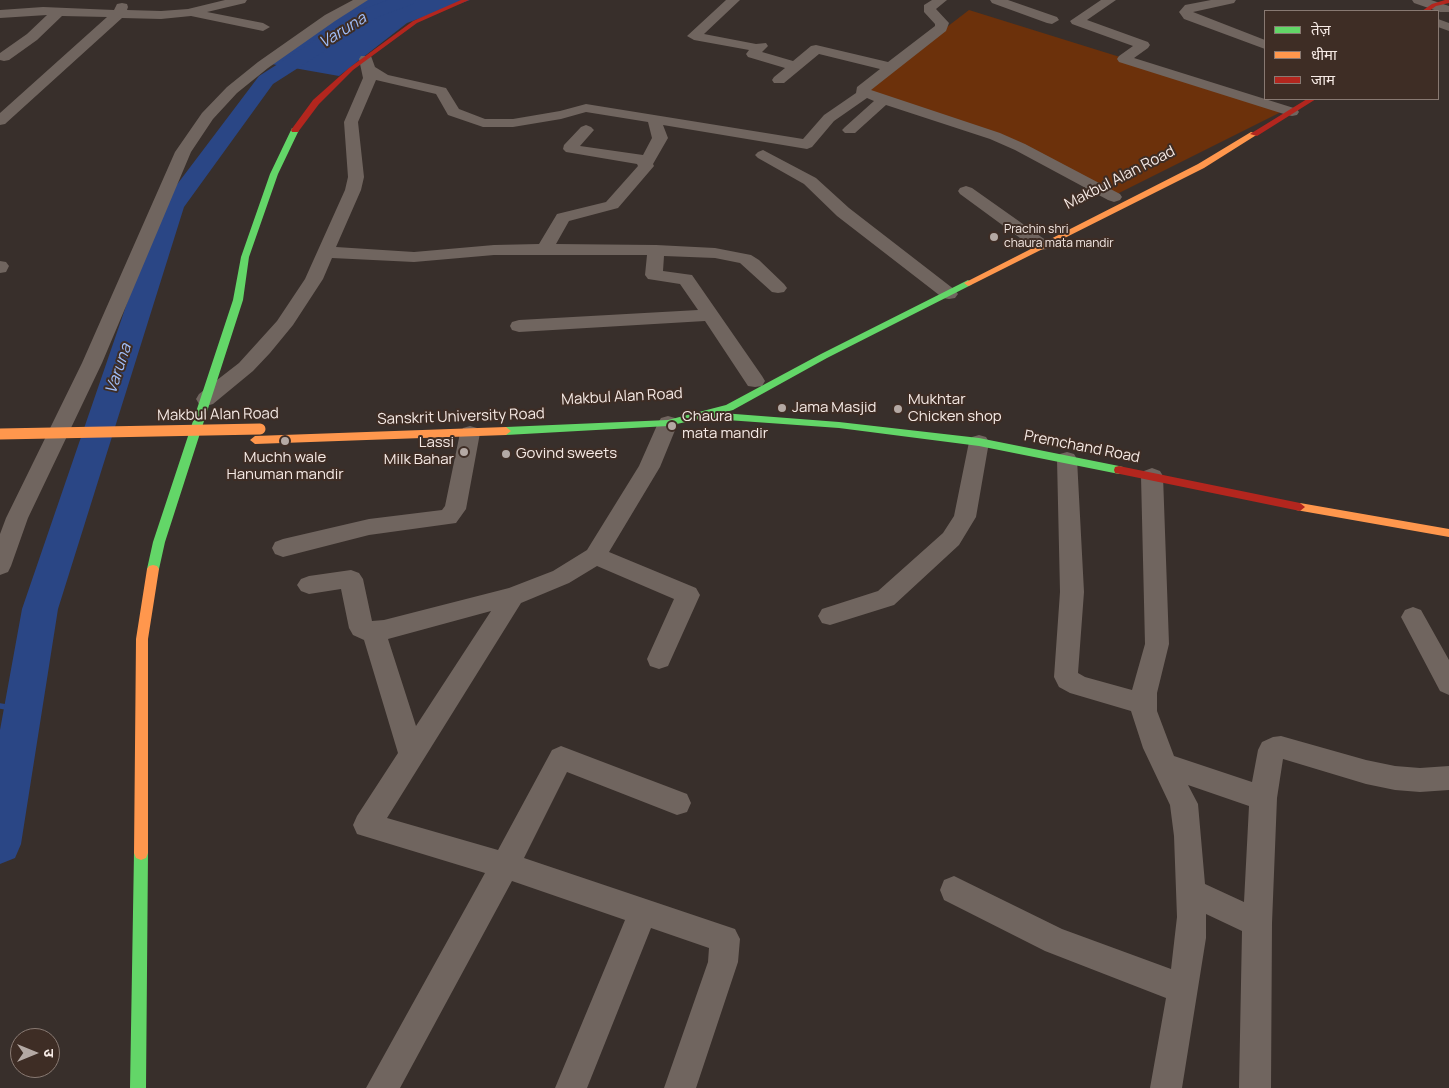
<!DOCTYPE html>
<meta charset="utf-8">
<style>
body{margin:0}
#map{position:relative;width:1449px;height:1088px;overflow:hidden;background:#382f2b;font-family:Manrope,"Noto Sans Devanagari",sans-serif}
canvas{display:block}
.legend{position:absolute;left:1264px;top:10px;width:175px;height:90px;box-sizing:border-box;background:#3e2d25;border:1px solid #887972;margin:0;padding:6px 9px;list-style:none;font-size:15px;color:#f6eae5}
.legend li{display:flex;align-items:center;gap:10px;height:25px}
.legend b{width:25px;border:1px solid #887972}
.north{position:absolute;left:10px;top:1028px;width:50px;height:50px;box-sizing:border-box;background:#3e2d25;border:1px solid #887972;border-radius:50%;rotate:90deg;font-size:14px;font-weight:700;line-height:20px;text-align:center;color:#f6eae5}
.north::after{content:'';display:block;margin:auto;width:18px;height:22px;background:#b4a9a4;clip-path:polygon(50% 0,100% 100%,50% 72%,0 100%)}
</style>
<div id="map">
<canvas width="1449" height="1088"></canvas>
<ul class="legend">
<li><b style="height:6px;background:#63d668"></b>तेज़</li>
<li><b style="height:6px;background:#ff974d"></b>धीमा</li>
<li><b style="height:6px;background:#b3261e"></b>जाम</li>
</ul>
<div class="north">उ</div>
</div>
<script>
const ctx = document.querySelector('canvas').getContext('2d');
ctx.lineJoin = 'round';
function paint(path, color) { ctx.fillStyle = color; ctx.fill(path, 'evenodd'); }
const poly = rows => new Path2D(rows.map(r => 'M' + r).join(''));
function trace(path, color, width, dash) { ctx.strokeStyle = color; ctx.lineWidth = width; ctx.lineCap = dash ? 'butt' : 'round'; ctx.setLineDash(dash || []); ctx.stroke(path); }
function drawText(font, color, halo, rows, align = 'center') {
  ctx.font = font + ' Manrope,sans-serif'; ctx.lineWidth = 4; ctx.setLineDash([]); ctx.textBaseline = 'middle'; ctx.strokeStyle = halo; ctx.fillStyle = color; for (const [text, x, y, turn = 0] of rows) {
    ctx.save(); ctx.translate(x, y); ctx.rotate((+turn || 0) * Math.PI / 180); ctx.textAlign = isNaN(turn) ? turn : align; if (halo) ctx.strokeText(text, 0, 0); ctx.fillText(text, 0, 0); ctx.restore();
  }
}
const green = poly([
 [969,10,1287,109,1115,195,992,132,865,90]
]);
const water = poly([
 [365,0,470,0,407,23,339,76,260,62]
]);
const stream = poly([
 [0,706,24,710]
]);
const river = poly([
 [388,0,416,0,413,4,378,17,273,84,184,207,58,609,21,844,15,858,0,864,0,730,22,609,160,207,259,76,364,9,388,0]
]);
const street = poly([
 [225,0,247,0,245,3,207,12,263,23,270,27,263,31,191,16,161,19,122,18,5,124,0,125,0,113,107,17,62,16,37,40,9,60,4,61,0,60,0,53,27,34,47,15,0,18,0,10,43,7,114,10,117,4,122,3,127,4,128,7,127,10,161,11,188,9,225,0],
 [353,0,368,0,335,21,268,68,237,93,213,119,191,152,102,363,28,518,11,566,8,572,0,575,0,534,6,518,82,363,175,152,202,113,227,87,258,62,325,15,353,0],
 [726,0,740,0,704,34,756,44,766,43,768,46,762,52,793,61,811,46,816,45,888,62,935,26,935,24,924,12,924,5,932,0,947,0,936,9,949,23,946,31,871,90,1000,133,1025,144,1120,194,1122,197,1120,200,1114,202,1108,200,1015,150,990,139,886,105,855,133,845,133,842,130,845,127,874,101,867,98,834,121,812,147,807,149,663,125,668,138,653,164,654,166,618,208,569,221,556,244,656,245,715,248,751,255,759,260,784,284,787,288,784,292,778,293,772,292,740,263,715,258,664,256,663,271,692,275,762,376,765,381,762,386,755,387,748,386,705,321,519,332,512,330,510,326,512,322,519,320,698,310,680,284,648,279,645,275,647,255,494,255,414,262,332,258,323,279,293,325,270,353,253,371,213,404,206,406,199,404,196,399,199,394,239,363,277,321,305,279,345,190,348,177,344,122,363,78,359,59,361,56,371,56,375,67,388,75,446,88,459,109,485,119,513,119,560,111,586,104,803,139,824,115,856,93,857,87,880,69,819,54,784,83,774,83,772,80,774,77,785,68,748,57,746,54,749,50,694,40,687,36,726,0],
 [376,80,436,94,448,115,483,127,513,127,561,119,586,112,648,122,652,138,643,155,580,146,594,130,591,127,586,125,581,127,564,145,563,149,566,152,637,164,638,166,606,202,557,214,539,244,494,245,414,252,336,247,361,190,364,177,358,122,376,80],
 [990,0,1008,0,1057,17,1059,20,1052,24,1047,23,992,3,990,0],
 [1101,0,1116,0,1087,20,1148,42,1150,45,1148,48,1134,58,1297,109,1299,112,1297,115,1292,116,1287,115,1119,62,1117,59,1119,56,1133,46,1072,24,1070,21,1101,0],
 [1211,0,1236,0,1234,3,1193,12,1265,40,1265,49,1184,19,1179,12,1185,5,1211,0],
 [1412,0,1431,0,1449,6,1449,12,1440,12,1414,3,1412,0],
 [1438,19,1449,23,1449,31,1438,27,1438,19],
 [763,150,816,178,849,208,955,290,958,294,955,298,949,299,943,298,837,216,804,184,758,158,755,155,758,152,763,150],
 [966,186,972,188,1047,241,1050,245,1047,249,1041,250,1035,249,960,194,958,191,960,188,966,186],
 [0,261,6,262,9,266,6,272,0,273,0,261],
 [668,416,675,418,678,423,660,467,609,552,696,588,700,595,668,666,659,669,650,666,647,659,674,599,597,566,569,583,521,603,387,818,498,850,552,750,561,746,687,794,691,803,687,812,677,815,567,772,524,858,735,929,740,939,738,962,696,1088,664,1088,708,962,709,948,651,928,587,1088,555,1088,625,920,512,881,400,1088,366,1088,485,873,357,834,353,825,357,816,398,753,364,640,353,635,349,628,341,589,309,594,301,591,297,585,301,579,309,576,351,570,359,573,363,579,372,621,384,620,509,588,553,571,587,550,639,466,658,423,661,418,668,416],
 [491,611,416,726,388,639,491,611],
 [470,426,477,428,480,433,466,509,456,523,369,535,283,557,275,554,272,548,275,542,283,539,369,519,442,510,445,506,460,433,463,428,470,426],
 [979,435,986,437,989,442,976,517,959,545,894,605,830,625,822,623,818,616,822,609,878,591,943,533,954,516,969,442,972,437,979,435],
 [1067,452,1074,454,1077,459,1084,592,1078,673,1085,677,1132,690,1145,644,1141,476,1144,471,1152,468,1160,471,1163,476,1169,644,1157,693,1157,711,1174,756,1252,782,1258,750,1262,742,1273,737,1281,736,1366,760,1395,766,1420,768,1449,766,1449,790,1420,792,1395,790,1366,784,1283,759,1277,798,1272,923,1271,1088,1239,1088,1242,931,1206,914,1206,938,1182,1088,1150,1088,1166,998,1045,951,944,900,940,890,944,880,954,876,1062,929,1171,969,1177,917,1174,836,1170,805,1143,748,1131,711,1070,693,1059,687,1054,677,1060,592,1057,459,1060,454,1067,452],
 [1188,785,1249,806,1244,902,1205,884,1198,804,1188,785],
 [1413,607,1421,610,1449,660,1449,695,1440,691,1401,617,1405,610,1413,607]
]);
const fast = poly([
 [292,128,299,130,278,174,249,257,243,300,165,542,159,569,157,572,153,573,149,572,147,569,153,542,233,300,241,257,270,174,292,128],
 [968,280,972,283,971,285,827,358,733,410,722,413,839,422,979,438,1119,466,1123,467,1124,470,1123,473,1119,474,979,446,839,428,713,419,708,417,668,426,506,435,501,431,506,427,668,420,726,405,821,354,968,280],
 [141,846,146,848,148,853,146,1088,130,1088,134,853,136,848,141,846]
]);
const slow = poly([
 [1251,132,1258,134,1204,168,971,285,968,286,964,283,1198,164,1251,132],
 [506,427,511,431,506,435,255,444,250,440,255,436,506,427],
 [1300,503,1449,529,1449,537,1296,510,1295,507,1300,503],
 [153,565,157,566,159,569,148,639,148,853,146,858,141,860,136,858,134,853,136,639,147,569,149,566,153,565]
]);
const jam = poly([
 [461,0,469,0,417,23,353,70,319,104,298,132,292,132,291,130,313,100,349,68,413,21,461,0],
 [1445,0,1449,0,1449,3,1436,6,1429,11,1422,11,1432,4,1445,0],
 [1307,99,1316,99,1257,136,1250,134,1307,99],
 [1119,466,1300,503,1305,507,1300,511,1115,473,1114,470,1115,467,1119,466]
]);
const slowBridge = poly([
 [0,434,260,429]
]);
const markers = [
 [994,237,5,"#b4a9a4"],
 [782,408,5,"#b4a9a4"],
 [898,409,5,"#b4a9a4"],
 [672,426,5,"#b4a9a4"],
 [285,441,5,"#b4a9a4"],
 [464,452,5,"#b4a9a4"],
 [506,454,5,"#b4a9a4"]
];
const farPoinames = [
 ["Prachin shri",1004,230],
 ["chaura mata mandir",1004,244]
];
const streetNames = [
 ["Makbul Alan Road",1120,178,-27],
 ["Makbul Alan Road",622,397,-3],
 ["Makbul Alan Road",218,415,-1],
 ["Sanskrit University Road",461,417,-2],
 ["Premchand Road",1082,447,11]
];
const poiNames = [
 ["Mukhtar",908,400],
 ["Chicken shop",908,417],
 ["Jama Masjid",792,408],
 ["Chaura",682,417],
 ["mata mandir",682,434],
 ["Lassi",454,443,"right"],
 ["Milk Bahar",454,460,"right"],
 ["Govind sweets",516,454],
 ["Muchh wale",285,458,"center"],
 ["Hanuman mandir",285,475,"center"]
];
const waterNames = [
 ["Varuna",343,31,-32],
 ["Varuna",119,369,-72]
];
paint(green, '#6c310b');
paint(water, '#2a4685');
trace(stream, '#2a4685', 5.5);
paint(river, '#2a4685');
paint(street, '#70655f');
paint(fast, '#63d668');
paint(slow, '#ff974d');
paint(jam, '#b3261e');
trace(slowBridge, '#ff974d', 11);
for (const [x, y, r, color] of markers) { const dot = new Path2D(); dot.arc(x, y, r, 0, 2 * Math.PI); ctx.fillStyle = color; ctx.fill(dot); trace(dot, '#3e2d25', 2); }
drawText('12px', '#f6eae5', '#3e2d25', farPoinames, 'left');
drawText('15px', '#f6eae5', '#3e2d25', streetNames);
drawText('15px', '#f6eae5', '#3e2d25', poiNames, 'left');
drawText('italic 16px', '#a1bffa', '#3e2d25', waterNames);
</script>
